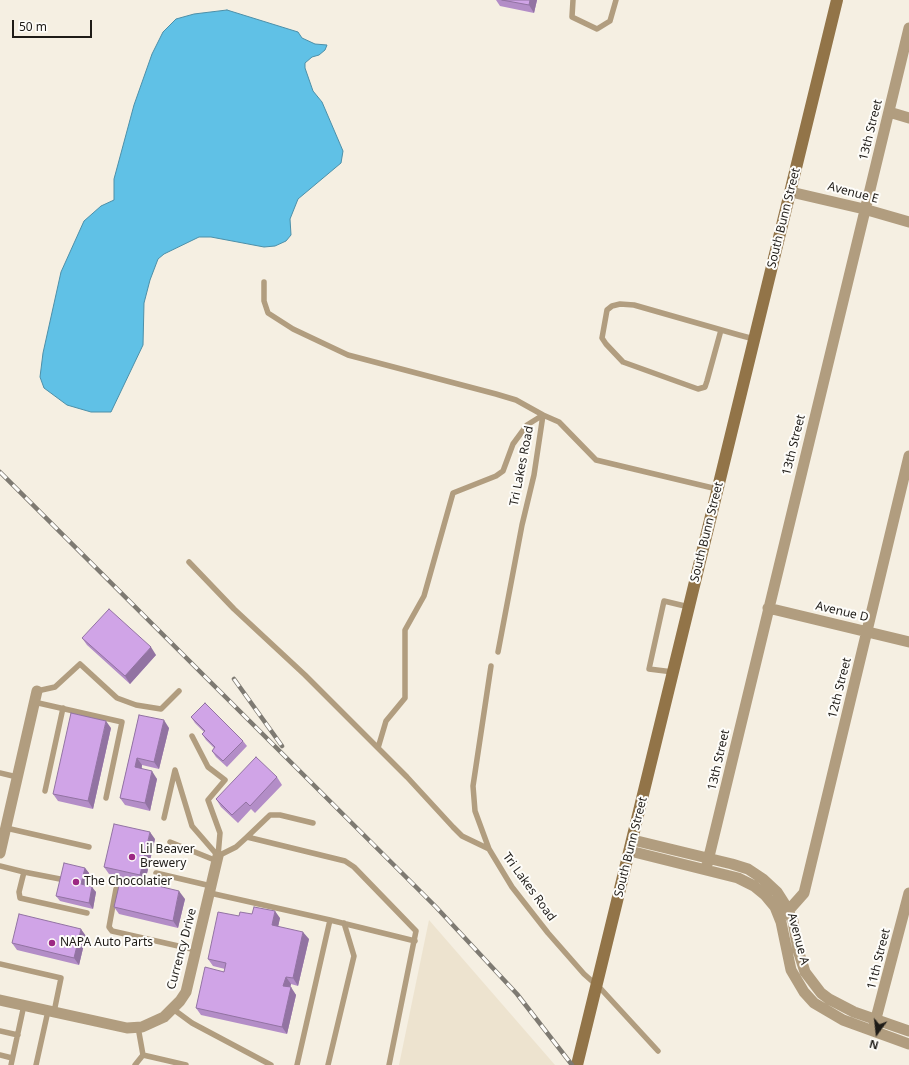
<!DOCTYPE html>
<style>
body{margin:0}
#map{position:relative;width:909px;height:1065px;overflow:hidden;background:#f5efe2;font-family:"Noto Sans",sans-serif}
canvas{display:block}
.north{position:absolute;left:857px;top:1013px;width:40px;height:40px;-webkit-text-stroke:3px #fefdfa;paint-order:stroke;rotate:195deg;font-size:11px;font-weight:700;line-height:16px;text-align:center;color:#1e1b17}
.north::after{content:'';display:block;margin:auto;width:14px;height:18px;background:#1e1b17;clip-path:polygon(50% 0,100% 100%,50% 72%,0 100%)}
.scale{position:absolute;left:12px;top:20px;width:80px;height:18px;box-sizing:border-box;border:2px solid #1e1b17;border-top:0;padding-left:5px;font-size:12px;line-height:14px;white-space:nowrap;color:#1e1b17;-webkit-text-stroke:3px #fefdfa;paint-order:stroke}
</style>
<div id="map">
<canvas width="909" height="1065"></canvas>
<div class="north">N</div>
<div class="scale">50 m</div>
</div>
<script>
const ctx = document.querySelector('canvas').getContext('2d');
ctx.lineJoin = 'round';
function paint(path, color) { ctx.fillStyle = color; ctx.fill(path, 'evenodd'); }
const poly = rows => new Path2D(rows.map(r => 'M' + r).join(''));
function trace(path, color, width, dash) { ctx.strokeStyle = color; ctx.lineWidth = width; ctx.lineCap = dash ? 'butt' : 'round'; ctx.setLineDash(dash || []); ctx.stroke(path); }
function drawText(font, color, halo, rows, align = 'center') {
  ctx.font = font + ' "Noto Sans",sans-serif'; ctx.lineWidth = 4; ctx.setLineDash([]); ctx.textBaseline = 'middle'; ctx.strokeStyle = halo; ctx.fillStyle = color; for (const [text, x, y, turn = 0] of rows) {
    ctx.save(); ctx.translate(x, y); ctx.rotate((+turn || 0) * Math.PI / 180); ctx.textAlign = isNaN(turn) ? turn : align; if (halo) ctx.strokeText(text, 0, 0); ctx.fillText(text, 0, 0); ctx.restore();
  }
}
const built = poly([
 [429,920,555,1065,399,1065]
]);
const water = poly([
 [227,10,298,32,302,38,315,44,327,45,325,50,319,55,312,57,305,63,305,68,313,91,322,102,343,151,341,163,298,199,290,219,291,235,286,241,275,246,264,247,211,237,199,237,164,254,158,259,150,280,144,303,143,345,111,412,91,412,67,405,44,388,40,377,43,353,61,272,84,221,101,206,114,200,114,179,134,105,152,54,163,32,176,19,194,14,227,10]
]);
const lane = poly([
 [573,0,572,17,597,29,610,21,616,0],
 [264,282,264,301,268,313,293,329,348,355,496,394,516,400,543,415,534,475,522,525,498,652],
 [721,330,707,381,705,387,698,389,623,362,606,344,602,338,607,310,612,306,620,304,634,305,739,335,754,339],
 [189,562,234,609,305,675,407,777,453,827,462,836,489,849],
 [491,666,473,786,475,811,489,849,512,887,548,933,584,974,601,989,658,1051],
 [673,672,649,669,664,601,689,607],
 [37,691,55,687,80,664,117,698,136,705,161,709,179,691],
 [34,702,122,722,106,798],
 [192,736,208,767,225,780,208,800,220,833,218,856],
 [378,748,386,721,405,698,405,630,424,596,453,493,496,476,503,471,513,444,527,425,543,415,559,422,596,460,717,489],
 [0,773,17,777],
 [45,791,63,708],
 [164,818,175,770,192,826,218,856],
 [6,828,89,847],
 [247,837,270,815,280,815,313,823],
 [170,842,217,861],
 [218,856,236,847,247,837,345,861,354,867,416,931,389,1065],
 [0,866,24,872,19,892,20,898,87,913],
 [24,872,60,879],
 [156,873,211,886],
 [116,889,109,927,112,931,196,950],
 [210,893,330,920,297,1065],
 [330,920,415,941],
 [0,964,61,978,54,1012],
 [173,1009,192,1023,271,1065],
 [0,1031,18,1035],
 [0,1055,12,1058],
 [143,1055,186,1065],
 [11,1065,24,1005],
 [36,1065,48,1011],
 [135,1065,143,1055,138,1027],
 [328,1065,354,956,344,923]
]);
const street = poly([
 [889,112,909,118],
 [791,192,864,209,909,222],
 [768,608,909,642],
 [633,840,732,864,748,869,763,879,777,892,784,903,793,921,798,950,805,972,821,993,829,999,854,1012,909,1031],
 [630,851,738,878,754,886,765,895,775,907,781,922,791,970,804,992,814,1003,843,1020,909,1044],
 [0,853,37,691],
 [706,869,909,28],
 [779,917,788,911,804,893,909,456],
 [0,1000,127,1028,142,1027,164,1017,180,1001,186,992,218,856],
 [874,1026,909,893]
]);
const secondary = poly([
 [577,1065,837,0]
]);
const rail = poly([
 [0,472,436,907,517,994,572,1065],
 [234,679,282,746]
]);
const wall = poly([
 [496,0,537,0,534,13,500,6],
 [82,638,156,655,130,684,87,645],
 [139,715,169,728,159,769,142,765,142,769,157,779,150,811,125,805,120,798],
 [191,717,243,741,247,746,227,767,216,757,212,751,214,748,206,740,202,734,204,732,195,723],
 [111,728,93,809,58,801,53,794],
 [277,777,282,785,255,813,251,809,238,823,221,807,216,799],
 [155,839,145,882,109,874,104,867],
 [85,868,89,873,86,885,96,892,93,909,60,901,56,896],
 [185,899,178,928,119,914,114,907],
 [252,914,280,918,278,926,309,939,298,986,291,984,290,987,296,995,287,1034,201,1015,196,1008,224,972,225,969,213,966,208,959],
 [86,936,79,965,17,950,12,943]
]);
const shadedWall = poly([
 [530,0,537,0,534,13,529,5],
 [151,647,156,655,130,684,125,676],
 [164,720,169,728,159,769,154,762],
 [106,721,111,728,93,809,88,801],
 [137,758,142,765,140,774,135,767],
 [152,771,157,779,150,811,145,803],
 [150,832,155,839,145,882,140,875],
 [85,868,89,873,85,890,81,884],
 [92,887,96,892,93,909,89,903],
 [179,891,185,899,178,928,173,921],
 [275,911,280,918,277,932,272,925],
 [81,929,86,936,79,965,74,958],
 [303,932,309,939,298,986,293,978],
 [286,977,291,984,289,993,283,986],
 [291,987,296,995,287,1034,282,1027]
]);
const building = poly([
 [502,0,530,0,529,5,502,0],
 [109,609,151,647,125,676,82,638,109,609],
 [205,703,243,741,223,761,212,751,215,747,202,734,205,731,191,717,205,703],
 [71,713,106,721,88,801,53,794,71,713],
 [139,715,164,720,154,762,137,758,135,767,152,771,145,803,120,798,139,715],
 [256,757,277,777,250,806,246,802,232,815,216,799,256,757],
 [114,824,150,832,140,875,104,867,114,824],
 [64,863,85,868,81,884,92,887,89,903,56,896,64,863],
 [121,877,179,891,173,921,114,907,121,877],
 [254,907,275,911,272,925,303,932,293,978,286,977,283,986,291,987,282,1027,196,1008,205,967,224,972,226,963,208,959,218,912,239,916,240,912,252,914,254,907],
 [19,914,81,929,74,958,12,943,19,914]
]);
const markers = [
 [132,857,4,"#9c2883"],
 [76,882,4,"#9c2883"],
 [52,943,4,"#9c2883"]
];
const streetNames = [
 ["13th Street",871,130,-76],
 ["Avenue E",853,193,15],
 ["South Bunn Street",784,218,-76],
 ["13th Street",794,445,-76],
 ["Tri Lakes Road",522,466,-79],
 ["South Bunn Street",707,532,-76],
 ["Avenue D",842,612,13],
 ["12th Street",840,688,-76],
 ["13th Street",719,760,-77],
 ["South Bunn Street",631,847,-76],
 ["Tri Lakes Road",529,887,54],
 ["Avenue A",798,939,75],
 ["Currency Drive",182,949,-75],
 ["11th Street",879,959,-76]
];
const poiNames = [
 ["Lil Beaver",140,850],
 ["Brewery",140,864],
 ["The Chocolatier",84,882],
 ["NAPA Auto Parts",60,943]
];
paint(built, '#ede3cf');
paint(water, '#60c1e6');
trace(water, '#4c8fa8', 1);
trace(lane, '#b19d7f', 5.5);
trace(street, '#b19d7f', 11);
trace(secondary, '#927448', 12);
trace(rail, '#7e7a72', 4.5);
trace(rail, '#fefdfa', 3, [9]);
paint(wall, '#b38dc7');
paint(shadedWall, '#9273a2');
paint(building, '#d0a4e7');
trace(building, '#9273a2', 1);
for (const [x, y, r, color] of markers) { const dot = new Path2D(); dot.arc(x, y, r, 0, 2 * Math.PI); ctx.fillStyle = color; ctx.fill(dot); trace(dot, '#fefdfa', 1.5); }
drawText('12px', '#1e1b17', '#fefdfa', streetNames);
drawText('12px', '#1e1b17', '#fefdfa', poiNames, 'left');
</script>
